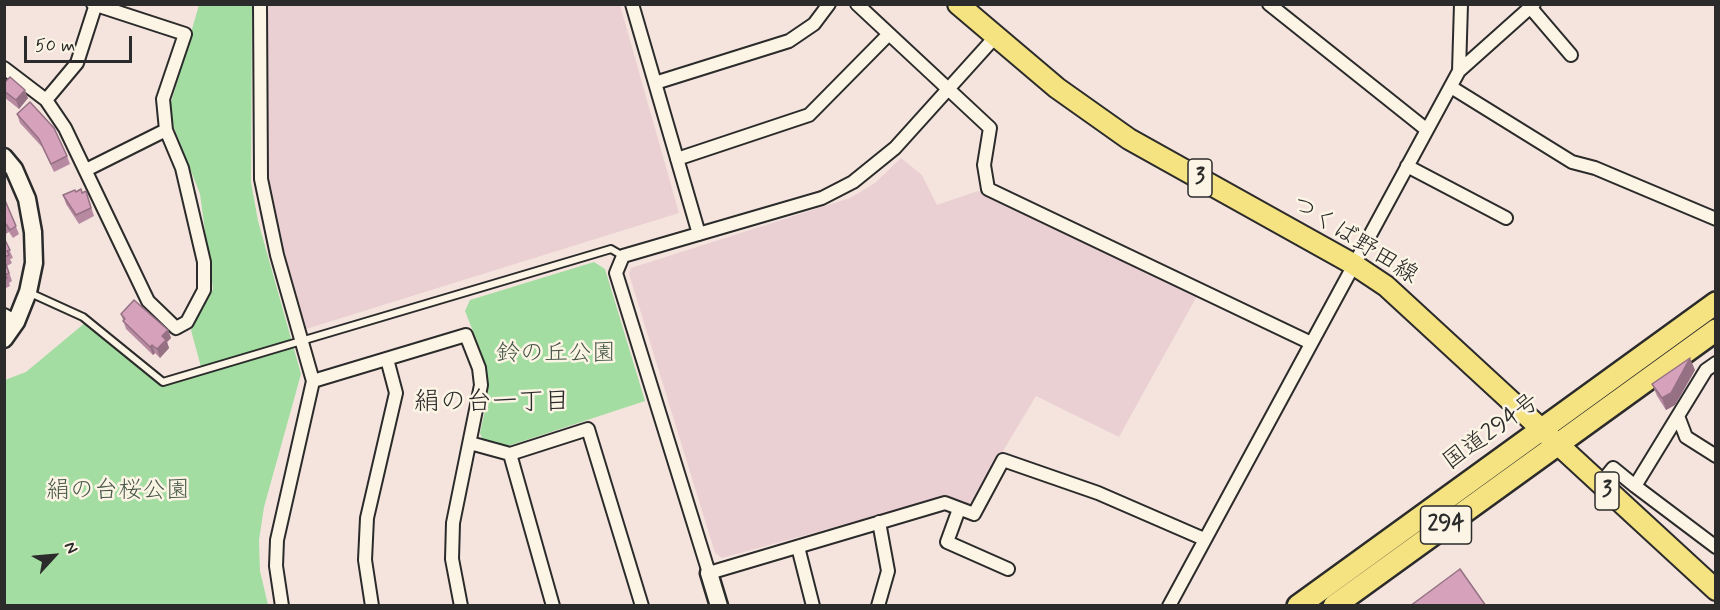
<!DOCTYPE html>
<meta charset="utf-8">
<style>
body{margin:0}
#map{position:relative;width:1720px;height:610px;overflow:hidden;background:#f4e4dd;font-family:Mynerve,sans-serif}
canvas{display:block}
.frame{position:absolute;inset:0;border:6px solid #2b2b2b;pointer-events:none}
.north{position:absolute;left:24px;top:526px;width:60px;height:60px;-webkit-text-stroke:4px #fcf5e5;paint-order:stroke;rotate:64deg;font-size:16px;font-weight:700;line-height:24px;text-align:center;color:#2b2b2b}
.north::after{content:'';display:block;margin:auto;width:21px;height:27px;background:#2b2b2b;clip-path:polygon(50% 0,100% 100%,50% 72%,0 100%)}
.scale{position:absolute;left:24px;top:36px;width:108px;height:27px;box-sizing:border-box;border:3px solid #2b2b2b;border-top:0;padding-left:8px;font-size:18px;line-height:21px;white-space:nowrap;color:#2b2b2b;-webkit-text-stroke:4px #fcf5e5;paint-order:stroke}
</style>
<div id="map">
<canvas width="1720" height="610"></canvas>
<div class="frame"></div>
<div class="north">N</div>
<div class="scale">50 m</div>
</div>
<script>
const ctx = document.querySelector('canvas').getContext('2d');
ctx.lineJoin = 'round';
function paint(path, color) { ctx.fillStyle = color; ctx.fill(path, 'evenodd'); }
const poly = rows => new Path2D(rows.map(r => 'M' + r).join(''));
function trace(path, color, width, dash) { ctx.strokeStyle = color; ctx.lineWidth = width; ctx.lineCap = dash ? 'butt' : 'round'; ctx.setLineDash(dash || []); ctx.stroke(path); }
function drawText(font, color, halo, rows, align = 'center') {
  ctx.font = font + ' Mynerve,"Klee One",sans-serif'; ctx.lineWidth = 5; ctx.setLineDash([]); ctx.textBaseline = 'middle'; ctx.strokeStyle = halo; ctx.fillStyle = color; for (const [text, x, y, turn = 0] of rows) {
    ctx.save(); ctx.translate(x, y); ctx.rotate((+turn || 0) * Math.PI / 180); ctx.textAlign = isNaN(turn) ? turn : align; if (halo) ctx.strokeText(text, 0, 0); ctx.fillText(text, 0, 0); ctx.restore();
  }
}
const built = poly([
 [267,5,620,5,679,213,306,329,274,216,267,162],
 [901,158,922,175,937,205,978,191,1198,294,1119,437,1036,396,970,506,948,496,722,558,715,553,629,274,631,268,850,198,875,183]
]);
const green = poly([
 [199,5,252,5,251,182,258,221,301,374,264,507,259,540,260,571,268,605,5,606,5,380,26,372,86,322,162,387,201,367,191,330,213,289,200,194,171,120,170,106],
 [594,262,605,269,645,401,508,446,483,440,480,433,486,406,488,381,482,354,465,311,470,300]
]);
const service = poly([
 [28,292,83,317,163,382,611,249,623,256]
]);
const minor = poly([
 [260,4,261,179,277,255,313,381,277,540,276,566,282,606],
 [632,4,699,234],
 [857,4,990,128,984,165,988,189,1311,343],
 [1269,4,1427,130],
 [1530,7,1571,55],
 [996,36,895,148,853,182,822,198,623,256,616,273,709,573,945,503,974,514,1003,460,1098,493,1204,539],
 [4,68,46,100,65,128,148,301,176,328,187,322,204,290,204,262,182,168,166,130,163,99,185,34,93,4],
 [1459,71,1461,4],
 [655,83,789,41,814,24,829,4],
 [1451,87,1572,162,1595,168,1716,219],
 [46,100,77,63,96,4],
 [677,159,809,115,888,35],
 [1407,166,1506,218],
 [86,170,166,130],
 [4,315,16,322],
 [1716,363,1706,370,1635,486,1716,547],
 [313,381,466,335,479,368,481,385,453,523,452,559,461,606],
 [1678,416,1686,437,1716,456],
 [470,443,510,454,588,429,642,606],
 [510,454,553,606],
 [1600,484,1613,468,1635,486],
 [959,509,947,542,1008,569],
 [798,547,813,606],
 [372,606,365,560,367,518,396,393,387,359],
 [878,606,888,571,879,522],
 [1169,606,1459,71,1534,4]
]);
const tertiary = poly([
 [4,157,14,169,27,199,33,232,34,263,28,292,16,322,4,339],
 [709,573,719,606]
]);
const primary = poly([
 [958,4,1057,88,1129,139,1353,264,1386,286,1716,590]
]);
const trunk = poly([
 [1298,606,1716,303],
 [1334,606,1716,330]
]);
const wall = poly([
 [4,83,28,98,19,109,4,97],
 [17,114,67,156,70,164,54,172,42,147,20,123],
 [86,191,94,216,79,224,66,204,63,195,76,192,82,193],
 [4,198,19,234,13,238,9,232,4,235],
 [4,238,13,258,10,259,12,263,7,266,12,281,9,283,10,286,4,289],
 [121,314,168,330,171,338,167,342,169,348,160,358,155,353,153,355,126,329],
 [1695,370,1675,405,1666,410,1657,396,1652,384]
]);
const shadedWall = poly([
 [25,90,28,98,19,109,16,100],
 [168,330,171,338,167,342,169,348,160,358,157,349,162,336],
 [152,345,155,353,153,355,150,347],
 [1690,358,1695,370,1675,405,1666,410,1662,398]
]);
const building = poly([
 [10,77,25,90,16,100,4,91,4,83,10,77],
 [30,102,54,128,67,156,51,164,39,139,17,114,30,102],
 [81,189,82,193,86,191,91,208,76,215,63,195,75,190,76,192,81,189],
 [4,198,16,226,10,230,6,224,4,225,4,198],
 [4,238,10,250,7,251,9,255,4,257,4,238],
 [4,259,9,273,5,275,7,278,4,280,4,259],
 [134,300,168,330,162,336,166,340,157,349,152,345,150,347,123,321,125,319,121,314,134,300],
 [1690,358,1671,393,1662,398,1652,384,1690,358],
 [1460,569,1486,606,1410,606,1460,569]
]);
const shields = [
 [1200,178,24],
 [1607,491,24],
 [1446,525,51]
];
const shieldNames = [
 ["3",1200,178],
 ["3",1607,491],
 ["294",1446,525]
];
const streetNames = [
 ["つくば野田線",1354,241,32],
 ["国道294号",1492,433,-36]
];
const parkNames = [
 ["鈴の丘公園",556,355],
 ["絹の台桜公園",118,492]
];
const neighbourhoodNames = [
 ["絹の台一丁目",492,404]
];
paint(built, '#ebd0d3');
paint(green, '#a3dda2');
trace(service, '#2b2b2b', 10);
trace(minor, '#2b2b2b', 16);
trace(tertiary, '#2b2b2b', 21);
trace(primary, '#2b2b2b', 24);
trace(trunk, '#2b2b2b', 26);
trace(service, '#fcf5e5', 6);
trace(minor, '#fcf5e5', 12);
trace(tertiary, '#fcf5e5', 16);
trace(primary, '#f5e382', 20);
trace(trunk, '#f5e382', 21);
paint(wall, '#b78aa1');
paint(shadedWall, '#957183');
paint(building, '#d5a1bb');
trace(building, '#957183', 1.5);
for (const [x, y, w] of shields) { const box = new Path2D(); box.roundRect(x - w / 2, y - 19, w, 38, 4.5); ctx.fillStyle = '#fcf5e5'; ctx.fill(box); trace(box, '#2b2b2b', 1.5); }
drawText('bold 22px', '#2b2b2b', null, shieldNames);
drawText('24px', '#2b2b2b', '#fcf5e5', streetNames);
drawText('24px', '#495849', '#fcf5e5', parkNames);
drawText('26px', '#2b2b2b', '#fcf5e5', neighbourhoodNames);
</script>
